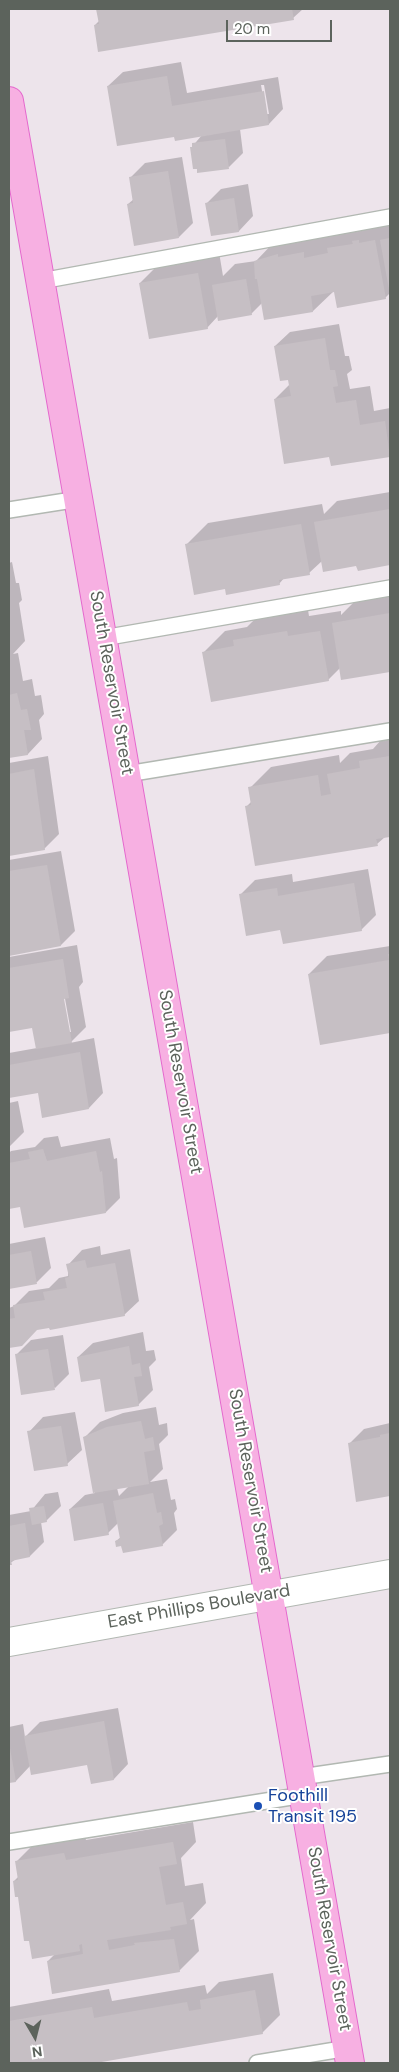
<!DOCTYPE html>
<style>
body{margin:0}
#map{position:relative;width:399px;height:2072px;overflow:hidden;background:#ede4eb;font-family:"DM Sans",sans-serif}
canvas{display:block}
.frame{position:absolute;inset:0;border:10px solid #5c635c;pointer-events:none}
.north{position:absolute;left:10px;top:2012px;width:50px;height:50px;-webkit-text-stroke:4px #fff;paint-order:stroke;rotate:172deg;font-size:14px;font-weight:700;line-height:20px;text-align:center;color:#5c635c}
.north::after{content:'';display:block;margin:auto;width:18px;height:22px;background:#5c635c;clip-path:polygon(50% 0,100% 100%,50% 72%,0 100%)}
.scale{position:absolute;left:226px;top:20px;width:106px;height:22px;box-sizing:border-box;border:2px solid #5c635c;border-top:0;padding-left:6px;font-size:15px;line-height:18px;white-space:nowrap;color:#5c635c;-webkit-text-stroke:4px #fff;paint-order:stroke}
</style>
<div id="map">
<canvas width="399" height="2072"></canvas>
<div class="frame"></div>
<div class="north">N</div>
<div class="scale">20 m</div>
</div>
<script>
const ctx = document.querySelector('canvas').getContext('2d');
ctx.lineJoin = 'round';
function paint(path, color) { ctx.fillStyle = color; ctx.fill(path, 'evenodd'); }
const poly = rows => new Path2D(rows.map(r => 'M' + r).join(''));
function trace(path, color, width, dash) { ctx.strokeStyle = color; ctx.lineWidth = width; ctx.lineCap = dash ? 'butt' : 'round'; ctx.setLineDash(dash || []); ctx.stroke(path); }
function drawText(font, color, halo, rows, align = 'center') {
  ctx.font = font + ' "DM Sans",sans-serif'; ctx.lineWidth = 4; ctx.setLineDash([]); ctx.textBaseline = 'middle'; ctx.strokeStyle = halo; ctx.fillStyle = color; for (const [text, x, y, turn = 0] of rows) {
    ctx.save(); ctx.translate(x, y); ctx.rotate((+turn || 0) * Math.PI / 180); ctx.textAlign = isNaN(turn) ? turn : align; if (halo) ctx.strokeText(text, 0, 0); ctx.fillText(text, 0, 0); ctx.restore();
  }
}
const shadow = poly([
 [97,9,303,9,293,18,95,25,99,21],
 [181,62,187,93,278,77,283,109,269,124,240,129,243,153,229,167,191,148,202,135,175,136,108,86,123,72],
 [261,85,264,85,269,114,266,114],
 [182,157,193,223,179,237,128,204,134,199,130,178,145,163],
 [248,184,253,216,239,231,212,235,207,203,221,189],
 [390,220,390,293,385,298,335,290,313,311,262,303,251,314,218,316,207,328,140,283,161,262,219,252,223,276,235,264,256,261,276,240,324,232,325,237,343,234,349,228],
 [339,324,345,356,349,356,352,370,347,374,350,389,370,386,374,411,390,408,390,455,332,465,330,456,275,399,290,384,275,346,290,332],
 [390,492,390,564,359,569,357,564,322,561,309,573,285,577,279,584,226,587,186,545,208,523,322,504,324,514,337,501],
 [12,562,16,583,19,583,22,600,19,603,25,641,13,654,18,653,23,681,32,679,35,696,41,695,44,714,39,720,42,739,28,754,9,757,9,563],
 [390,596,390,671,342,679,340,668,328,680,204,652,225,631,247,627,255,619,308,610,309,616,341,611,341,615,354,602],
 [390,739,390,836,385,837,377,844,246,807,252,801,250,788,271,767,339,755,340,763,350,753,373,749,381,740],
 [48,756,59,834,44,849,9,854,9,763],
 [61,851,75,931,61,945,9,954,9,860],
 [368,869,376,915,361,930,281,929,240,895,255,880,292,874,293,882],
 [77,945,83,982,79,987,86,1027,70,1043,94,1038,103,1093,89,1108,39,1092,9,1097,9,1053,37,1048,33,1026,9,1030,9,957],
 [62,993,64,993,71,1032,68,1032],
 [390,946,390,1031,321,1043,309,974,327,956],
 [18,1101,24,1132,9,1147,9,1103],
 [58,1136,61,1147,110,1138,114,1159,117,1158,120,1198,106,1212,21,1206,9,1208,9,1153,11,1151,35,1147,44,1138],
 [45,1237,51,1268,37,1282,9,1288,9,1244],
 [100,1246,101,1255,130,1249,139,1301,124,1315,37,1329,22,1344,9,1347,9,1308,14,1306,29,1291,49,1288,59,1278,68,1276,68,1265,82,1250],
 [143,1332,146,1351,154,1350,156,1360,149,1367,153,1390,138,1405,78,1357,93,1343],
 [63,1335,69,1374,55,1388,16,1355,31,1340],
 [156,1407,159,1425,167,1423,168,1435,159,1444,163,1469,150,1482,167,1479,171,1500,175,1499,177,1509,174,1513,177,1530,162,1545,122,1545,116,1541,121,1537,118,1523,108,1533,70,1509,85,1495,95,1493,85,1437,100,1422,123,1413],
 [129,1486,119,1496,117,1488],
 [75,1412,82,1450,67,1464,29,1432,43,1417],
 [390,1423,390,1494,357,1500,350,1443,364,1429],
 [58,1492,61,1506,46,1521,41,1522,44,1542,30,1556,16,1559,9,1564,9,1515,31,1511,45,1494],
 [118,1708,128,1764,114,1779,92,1783,88,1763,30,1766,16,1781,9,1782,9,1727,23,1724,25,1737,40,1722],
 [193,1822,196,1842,181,1858,185,1886,203,1883,206,1903,190,1920,194,1919,199,1951,179,1971,48,1961,56,1953,19,1896,14,1881,19,1876,16,1862,36,1842,84,1833,86,1840],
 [273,1973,280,2015,262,2033,89,2063,9,2063,9,2007,109,1989,112,2001,205,1985,207,1994,219,1982]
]);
const building = poly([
 [96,9,292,9,294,20,98,52,94,25,99,24],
 [167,76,172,106,264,91,269,125,175,141,174,137,117,146,107,86],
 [225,139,229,169,197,173,197,169,193,169,190,147,192,147,192,143],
 [168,171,179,238,134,246,127,204,133,203,129,177],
 [234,198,239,232,211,236,205,203],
 [390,238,390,289,389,289,380,240],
 [359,240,359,243,375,240,386,299,337,308,334,292,311,296,313,312,264,320,257,279,255,279,254,261,278,254,278,257,304,252,304,258,328,253,327,248,353,244,352,241],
 [198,273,208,329,149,339,139,283],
 [246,279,252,315,218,321,212,285],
 [325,338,330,370,335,370,338,386,333,387,336,403,356,400,360,425,385,421,390,457,331,466,329,457,284,464,274,399,291,396,288,380,280,381,274,346],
 [390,509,390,565,358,571,356,566,323,572,314,522],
 [301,524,310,575,279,580,280,585,226,595,225,589,194,595,185,544],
 [390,613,390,672,341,680,332,623],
 [287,631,288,636,320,631,329,681,211,702,202,652,234,646,233,640],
 [17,693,21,710,27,709,31,730,24,730,28,755,9,758,9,695],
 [390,756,390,837,376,839,378,846,255,866,245,806,251,805,248,787,318,775,321,796,331,794,327,774,360,768,359,761],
 [34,769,45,850,9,856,9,774],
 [47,865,61,946,9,956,9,871],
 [354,883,362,931,283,944,280,930,246,936,239,894,277,888,278,896],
 [388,954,390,954,390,1033,320,1045,308,974,389,960],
 [63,959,69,998,64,999,72,1043,36,1049,32,1028,9,1032,9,968],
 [80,1052,89,1109,42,1118,38,1093,9,1098,9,1065],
 [43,1149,47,1161,96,1151,100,1172,102,1171,106,1213,24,1228,20,1207,9,1209,9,1163,30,1159,28,1152],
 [31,1251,37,1284,9,1289,9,1255],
 [85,1260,87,1268,115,1263,125,1316,50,1330,49,1328,37,1330,22,1346,9,1348,9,1319,15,1318,13,1305,45,1300,43,1292,67,1288,65,1278,69,1277,66,1264],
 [129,1346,132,1365,140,1363,142,1376,134,1377,139,1406,105,1412,100,1379,81,1382,77,1357],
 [48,1349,55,1390,21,1395,15,1354],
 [141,1421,145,1439,153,1437,155,1450,144,1452,149,1484,93,1493,83,1437,107,1427],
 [61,1426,68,1466,34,1471,27,1431],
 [390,1433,390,1496,356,1502,348,1443,380,1437,380,1435],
 [153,1493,157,1513,161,1512,163,1524,159,1526,163,1546,123,1553,121,1546,116,1547,115,1541,120,1539,113,1501],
 [103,1503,109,1535,74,1541,69,1509],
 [44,1506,47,1522,32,1525,29,1508],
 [25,1523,30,1557,11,1561,12,1565,9,1565,9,1526],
 [104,1721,114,1780,91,1784,87,1765,31,1775,24,1736],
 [9,1743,16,1782,9,1783],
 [173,1842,177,1864,159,1867,166,1905,183,1902,187,1924,170,1927,171,1930,107,1940,109,1950,135,1945,134,1943,174,1939,180,1972,52,1994,47,1961,83,1954,82,1944,79,1945,80,1951,32,1959,29,1941,24,1941,18,1897,15,1897,13,1881,18,1880,15,1861,64,1853,66,1860],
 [255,1990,263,2034,96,2063,9,2063,9,2021,92,2007,94,2018,187,2002,189,2011,201,2009,200,2000]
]);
const service = poly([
 [41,281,390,217],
 [9,510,79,499],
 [103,638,390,588],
 [127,774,390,731],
 [301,1777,390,1764],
 [9,1842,304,1795],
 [257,2063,348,2048]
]);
const tertiary = poly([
 [9,1642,390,1574]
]);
const primary = poly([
 [9,101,350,2063]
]);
const markers = [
 [258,1806,5,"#1a4fb4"]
];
const streetNames = [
 ["South Reservoir Street",111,683,80],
 ["South Reservoir Street",180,1082,80],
 ["South Reservoir Street",250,1481,80],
 ["East Phillips Boulevard",199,1607,-10],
 ["South Reservoir Street",329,1939,80]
];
const transitNames = [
 ["Foothill",268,1796],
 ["Transit 195",268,1817]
];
paint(shadow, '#0003');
paint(building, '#c6bfc4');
trace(service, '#b2b8b2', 18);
trace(tertiary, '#b2b8b2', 30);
trace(primary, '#e467cd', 30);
trace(service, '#fff', 15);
trace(tertiary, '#fff', 28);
trace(primary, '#f7b0e2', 28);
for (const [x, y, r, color] of markers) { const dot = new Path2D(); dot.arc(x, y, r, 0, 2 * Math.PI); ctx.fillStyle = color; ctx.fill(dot); trace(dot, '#fff', 2); }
drawText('18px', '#5c635c', '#fff', streetNames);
drawText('18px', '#164399', '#fff', transitNames, 'left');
</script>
